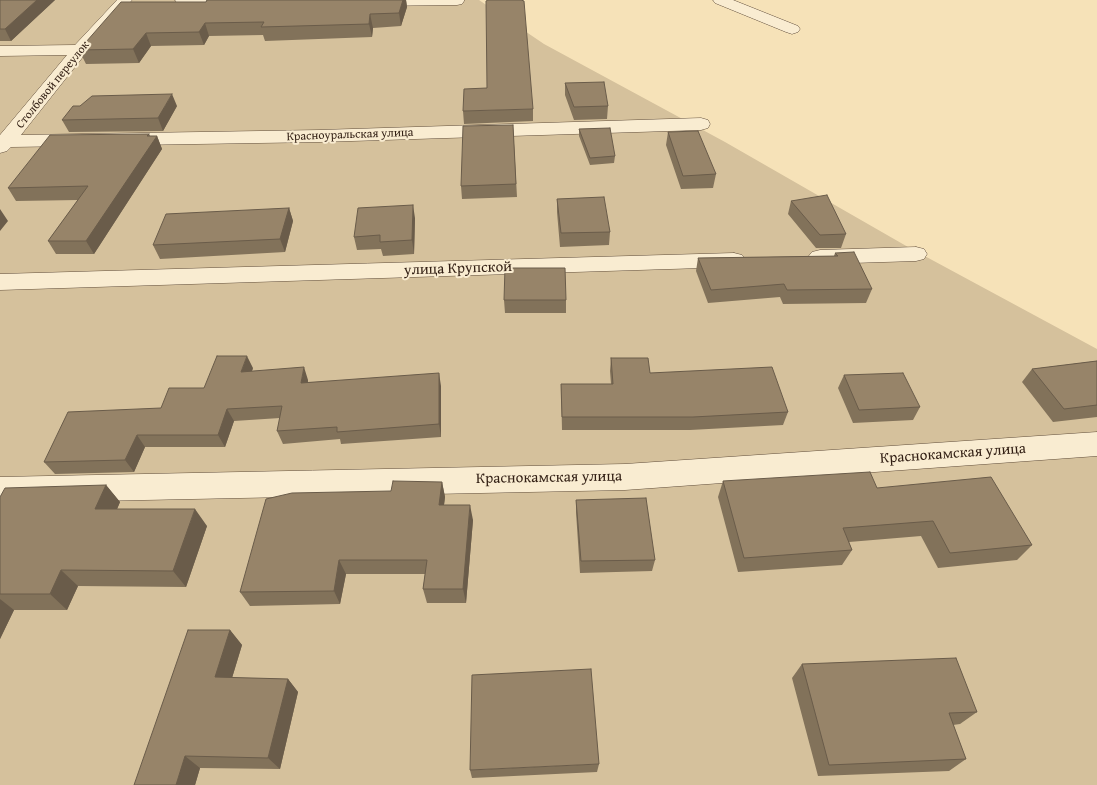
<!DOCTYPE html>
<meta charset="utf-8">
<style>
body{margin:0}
canvas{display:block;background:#f6e2b8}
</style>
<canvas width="1097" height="785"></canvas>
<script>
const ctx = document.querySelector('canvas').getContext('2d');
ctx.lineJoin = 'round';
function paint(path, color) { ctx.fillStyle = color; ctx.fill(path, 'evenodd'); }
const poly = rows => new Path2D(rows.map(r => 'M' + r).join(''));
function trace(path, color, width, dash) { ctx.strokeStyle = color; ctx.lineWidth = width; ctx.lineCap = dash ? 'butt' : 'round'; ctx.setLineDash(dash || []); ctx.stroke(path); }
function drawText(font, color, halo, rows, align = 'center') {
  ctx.font = font + ' "Gentium Book Plus",serif'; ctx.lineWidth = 4; ctx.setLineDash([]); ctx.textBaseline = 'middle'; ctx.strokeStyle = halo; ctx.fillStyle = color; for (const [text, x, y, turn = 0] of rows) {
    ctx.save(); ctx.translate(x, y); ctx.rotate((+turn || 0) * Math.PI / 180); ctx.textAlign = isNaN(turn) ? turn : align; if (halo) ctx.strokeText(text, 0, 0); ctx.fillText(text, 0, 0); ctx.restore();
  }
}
const green = poly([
 [0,0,479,0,544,44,725,142,908,247,1097,349,1097,785,0,785]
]);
const street = poly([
 [117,0,132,0,86,53,21,135,320,130,701,118,708,120,710,124,708,128,701,130,320,142,11,147,7,151,0,153,0,135,67,55,0,56,0,46,75,45,117,0],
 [175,0,228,0,233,4,231,7,226,8,196,8,177,3,175,0],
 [363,0,464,0,464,1,462,4,457,5,369,6,364,5,362,2,363,0],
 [713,0,733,0,798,26,800,29,798,32,792,34,786,32,715,3,713,0],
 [916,247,924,249,927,254,924,259,916,261,820,264,812,262,808,257,812,252,820,250,916,247],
 [734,253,742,255,746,260,742,265,734,267,0,290,0,274,734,253],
 [1097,432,1097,456,625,490,0,503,0,477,625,464,1097,432]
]);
const wall = poly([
 [0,0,55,0,11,41,0,41],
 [207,0,406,0,407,7,401,26,373,28,372,37,265,41,263,35,209,36,204,45,151,46,139,63,86,64,79,50,206,2],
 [565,83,608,106,607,119,574,120,565,95],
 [177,106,163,131,69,132,62,120],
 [533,109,533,121,464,124,463,111],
 [513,125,517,197,462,199,461,186],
 [579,129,615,156,614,163,590,165,579,136],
 [668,132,716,174,713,188,681,189,666,145],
 [150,136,157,136,162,149,94,254,56,254,48,241,78,200,16,201,8,188],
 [557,199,610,232,609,245,560,247,557,212],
 [791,201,846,234,841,248,816,248,788,214],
 [289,208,293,221,285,252,160,259,153,245],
 [415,218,414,254,383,256,381,249,357,250,354,237],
 [835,253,872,289,866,303,783,304,780,297,708,303,696,271,698,258,834,256],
 [504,300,566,300,566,313,505,313],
 [611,358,650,373,788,412,783,425,690,430,562,430,561,384,611,384,610,371],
 [1097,361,1097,417,1053,422,1022,382,1032,369],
 [253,368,252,371,308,380,308,382,441,386,441,437,341,444,340,439,283,444,277,431,280,418,234,421,225,447,145,447,134,472,55,474,44,462,204,388],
 [844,375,920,407,913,420,853,423,838,388],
 [723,481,877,488,1032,545,1017,560,938,568,921,536,849,542,852,550,842,565,738,572,718,497],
 [442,482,445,497,444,505,473,520,466,603,427,603,423,589,425,574,346,574,340,604,250,606,240,592,391,491],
 [106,485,120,502,117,509,207,526,186,587,78,586,67,610,14,610,0,639,0,497],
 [576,500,655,560,652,571,580,573,576,512],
 [230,630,242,645,232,678,288,679,298,692,280,769,200,768,195,785,134,785],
 [802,664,977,712,960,724,953,725,966,759,949,771,818,776,792,678],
 [599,764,597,772,472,778,470,770]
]);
const shadedWall = poly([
 [37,0,55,0,11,41,5,29],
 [403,0,406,0,407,7,401,26,399,13],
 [370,14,373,28,372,37,369,24],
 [205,23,209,36,204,45,199,32],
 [146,33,151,46,139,63,133,49],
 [172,94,177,106,163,131,158,118],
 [149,134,153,142,157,136,162,149,94,254,86,241],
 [413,205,415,218,414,254,412,240],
 [289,208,293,221,285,252,280,239],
 [0,209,8,221,0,231],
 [247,356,253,368,247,384,241,372],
 [304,367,308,380,306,395,301,383],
 [439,373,441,386,441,437,439,424],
 [227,409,234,421,225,447,218,435],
 [137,435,145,447,134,472,125,460],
 [442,482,445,497,442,520,439,505],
 [106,485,120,502,110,526,95,509],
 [470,505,473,520,466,603,463,589],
 [195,509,207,526,186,587,173,571],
 [339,560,346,574,340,604,334,591],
 [61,570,78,586,67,610,50,594],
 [0,599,14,610,0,639],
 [230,630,242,645,228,691,215,677],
 [288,679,298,692,280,769,268,758],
 [185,756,200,768,195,785,176,785]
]);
const building = poly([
 [0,0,37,0,5,29,0,29,0,0],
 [207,0,403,0,399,13,370,14,369,24,261,27,264,22,205,23,199,32,146,33,133,49,79,50,121,2,206,2,207,0],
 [488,0,521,0,524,1,533,109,463,111,464,89,487,88,486,1,488,0],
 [604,82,608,106,574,107,565,83,604,82],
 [172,94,158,118,62,120,73,106,80,106,92,96,172,94],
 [513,125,516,184,461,186,463,126,513,125],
 [610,128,615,156,590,158,579,129,610,128],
 [698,131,716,174,683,176,668,132,698,131],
 [149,134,147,136,157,136,86,241,48,241,88,186,8,188,50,135,149,134],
 [827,195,846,234,820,235,791,201,827,195],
 [604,197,610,232,561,233,557,199,604,197],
 [413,205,412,240,380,242,380,235,354,237,358,208,413,205],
 [289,208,280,239,153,245,166,214,289,208],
 [854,252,872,289,787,290,784,284,711,290,698,258,838,256,835,253,854,252],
 [505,268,565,268,566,300,504,300,505,268],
 [217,356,247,356,241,372,304,367,301,383,439,373,439,424,337,432,337,427,277,431,282,406,227,409,218,435,137,435,125,460,44,462,68,412,161,408,169,388,204,388,217,356],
 [611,358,648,358,650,373,772,367,788,412,693,417,562,417,561,384,613,384,611,358],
 [1097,361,1097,405,1064,409,1032,369,1097,361],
 [903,373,920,407,859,410,844,375,903,373],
 [870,472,877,488,991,477,1032,545,950,553,933,521,843,528,852,550,744,558,723,481,870,472],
 [393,481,442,482,439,505,470,505,463,589,423,589,427,560,339,560,334,591,240,592,266,499,292,493,391,491,393,481],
 [106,485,95,509,195,509,173,571,61,570,50,594,0,594,0,497,5,488,106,485],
 [646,498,655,560,581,561,576,500,646,498],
 [188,630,230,630,215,677,288,679,268,758,185,756,176,785,134,785,188,630],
 [956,658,977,712,949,713,966,759,829,765,802,664,956,658],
 [591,669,599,764,470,770,472,675,591,669]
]);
const farStreetnames = [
 ["Столбовой переулок",53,85,-51],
 ["Красноуральская улица",350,135,-2]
];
const streetNames = [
 ["улица Крупской",458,269,-2],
 ["Краснокамская улица",953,454,-4],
 ["Краснокамская улица",549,478,-1]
];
paint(green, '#d5c19c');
trace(street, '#624f3c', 1);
paint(street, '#f9ecd1');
paint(wall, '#82725a');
paint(shadedWall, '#6a5c4a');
paint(building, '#978469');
trace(building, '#6a5c4a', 1);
drawText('12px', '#311e13', '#f9ecd1', farStreetnames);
drawText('15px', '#311e13', '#f9ecd1', streetNames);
</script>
